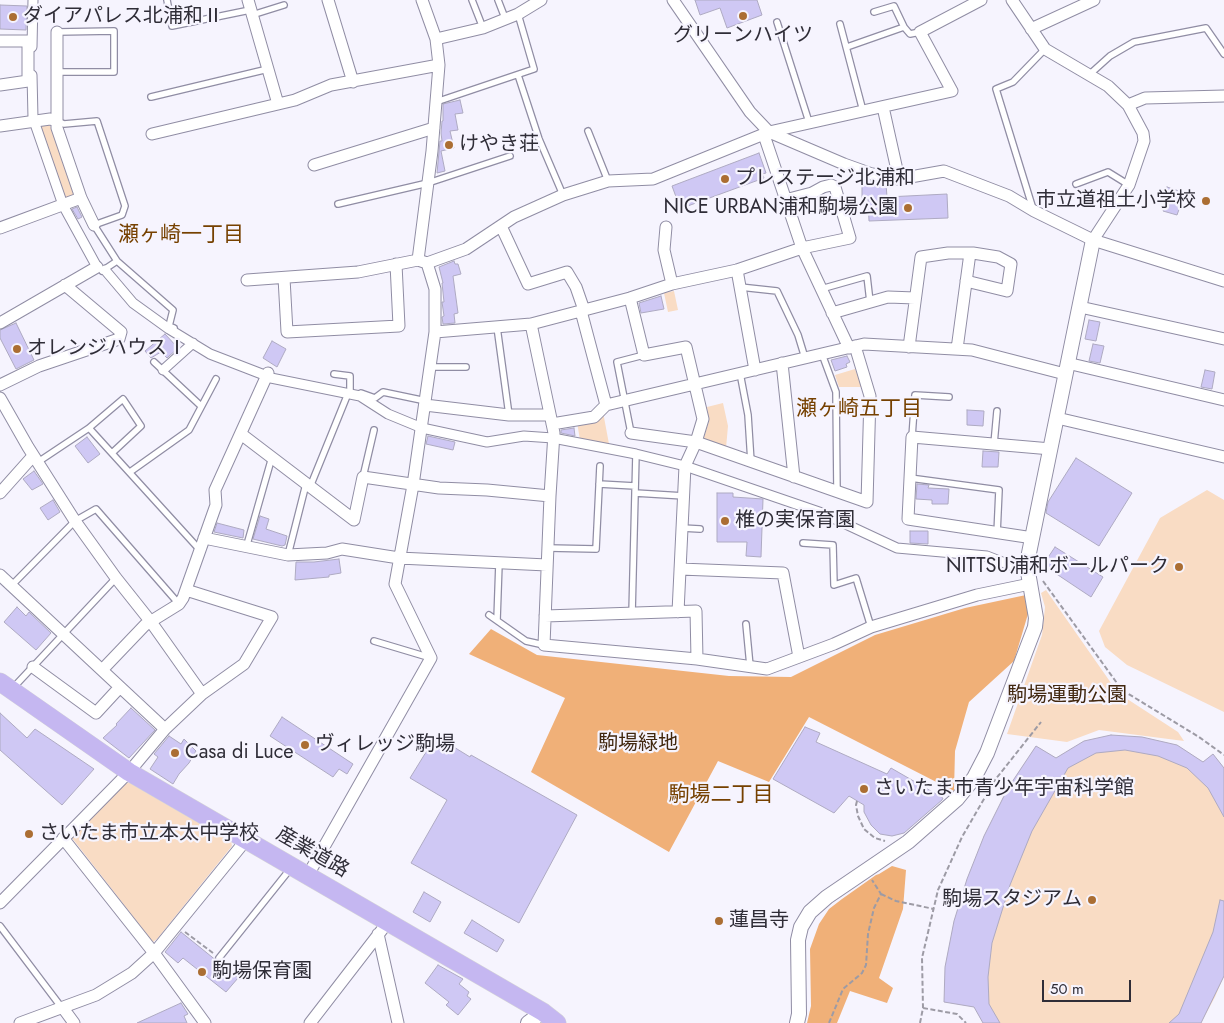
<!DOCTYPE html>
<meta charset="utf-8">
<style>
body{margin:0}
#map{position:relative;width:1224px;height:1023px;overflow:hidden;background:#f6f4fe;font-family:Jost,sans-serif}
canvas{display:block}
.scale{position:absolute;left:1042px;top:980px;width:89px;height:22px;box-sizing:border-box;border:2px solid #2f2d37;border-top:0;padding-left:6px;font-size:15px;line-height:18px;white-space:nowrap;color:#2f2d37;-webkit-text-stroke:4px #f6f4fe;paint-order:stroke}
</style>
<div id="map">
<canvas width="1224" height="1023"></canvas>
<div class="scale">50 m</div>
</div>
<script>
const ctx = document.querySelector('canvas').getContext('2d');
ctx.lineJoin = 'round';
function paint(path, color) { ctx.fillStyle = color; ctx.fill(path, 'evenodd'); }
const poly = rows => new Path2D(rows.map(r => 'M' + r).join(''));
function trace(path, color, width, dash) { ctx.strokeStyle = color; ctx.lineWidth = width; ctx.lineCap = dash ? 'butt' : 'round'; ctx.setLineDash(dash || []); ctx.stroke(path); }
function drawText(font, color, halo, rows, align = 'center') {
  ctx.font = font + ' Jost,"Noto Sans JP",sans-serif'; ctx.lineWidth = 4.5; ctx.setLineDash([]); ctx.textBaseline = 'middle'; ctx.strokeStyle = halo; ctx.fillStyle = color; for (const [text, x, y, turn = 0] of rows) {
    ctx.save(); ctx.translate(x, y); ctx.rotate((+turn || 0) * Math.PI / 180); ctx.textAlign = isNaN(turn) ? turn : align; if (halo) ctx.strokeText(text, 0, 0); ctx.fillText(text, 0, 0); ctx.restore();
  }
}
const green = poly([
 [49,123,75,190,75,195,64,201,37,124],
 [674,291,678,310,668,312,664,293],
 [855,369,862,387,839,387,835,375],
 [723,403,728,426,726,448,703,441,709,421,707,407],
 [603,412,609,444,580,440,577,422],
 [1207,490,1224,500,1224,712,1127,665,1105,647,1099,631,1160,518],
 [1046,590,1118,693,1178,732,1184,741,1099,730,1067,742,1007,734,1042,635,1045,607,1041,593],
 [1111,735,1142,737,1177,745,1203,762,1213,754,1224,768,1224,976,1215,997,1201,1023,983,1023,974,1007,944,1002,945,967,954,921,967,879,984,836,1008,788,1036,746,1056,758,1084,741],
 [131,782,231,841,232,846,157,939,153,942,72,838,125,784]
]);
const forest = poly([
 [1026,595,1028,614,1014,661,969,702,955,751,954,791,809,717,769,782,718,761,669,852,531,772,565,698,469,654,491,629,537,655,729,676,791,677,875,635,965,608],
 [892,866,906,870,903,909,879,978,893,988,887,1003,850,991,837,1023,807,1023,811,1006,810,949,819,924,829,909,842,899,876,875,879,874]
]);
const building = poly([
 [695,0,757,0,762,15,727,28,720,8,700,15,695,0],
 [0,5,27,6,26,30,0,29,0,5],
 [460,100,463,113,455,114,458,130,450,131,454,148,441,151,445,171,437,173,440,141,442,141,441,133,442,121,443,121,443,104,460,100],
 [759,153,766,173,762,174,764,178,685,207,684,204,679,205,672,186,759,153],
 [870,182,886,184,887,197,947,194,948,218,869,221,868,199,862,199,862,186,870,185,870,182],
 [1167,187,1185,193,1177,215,1163,211,1168,199,1163,198,1167,187],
 [77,207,82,217,78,219,72,209,77,207],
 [454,261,455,264,458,264,461,274,453,276,458,313,454,314,455,323,443,324,442,317,444,316,442,302,444,302,442,283,443,283,439,267,454,261],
 [661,296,664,309,641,313,639,303,661,296],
 [1089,320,1100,322,1096,341,1085,339,1089,320],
 [16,323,34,360,16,369,0,338,0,330,16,323],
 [165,334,178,348,167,358,161,352,151,358,145,351,165,334],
 [272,341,286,349,277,367,263,358,272,341],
 [1093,344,1104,346,1100,363,1089,361,1093,344],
 [847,356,850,362,846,364,847,367,835,371,831,360,847,356],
 [1205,370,1215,372,1212,389,1201,387,1205,370],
 [967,410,984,411,983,426,967,425,967,410],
 [574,428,575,436,561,433,561,430,574,428],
 [428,436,455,442,453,450,426,444,428,436],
 [87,437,100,454,88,463,75,446,87,437],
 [983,451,999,452,998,467,982,467,983,451],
 [1076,458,1132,493,1099,546,1046,513,1048,502,1076,458],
 [34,471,43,484,32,490,23,479,34,471],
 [917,484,929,485,928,488,949,489,948,504,932,504,932,500,916,499,917,484],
 [717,493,733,493,733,497,763,499,761,557,746,556,747,542,717,542,717,493],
 [53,500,60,512,48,520,40,508,53,500],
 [260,516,269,519,266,529,287,536,285,545,282,546,253,539,260,516],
 [217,523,244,530,243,538,214,532,217,523],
 [910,531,928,531,928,544,910,543,910,531],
 [1055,547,1103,577,1091,597,1043,565,1055,547],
 [339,559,341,573,329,575,329,577,295,580,296,562,314,562,339,559],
 [17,607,26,616,29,612,51,633,36,650,4,622,17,607],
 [131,708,155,730,129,758,103,738,117,725,116,724,131,708],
 [0,713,27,738,35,729,94,769,62,805,0,750,0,713],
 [282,717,353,764,347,774,339,769,333,777,270,736,282,717],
 [805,727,820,733,816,742,887,774,891,768,943,798,942,800,904,833,892,836,880,834,871,825,864,812,864,805,849,796,834,813,773,779,805,727],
 [1111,735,1142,737,1177,745,1203,762,1213,754,1224,768,1224,817,1208,788,1187,768,1158,756,1125,750,1096,753,1068,768,1032,831,1010,885,992,943,988,977,989,1004,1000,1023,983,1023,974,1007,944,1002,945,967,954,921,967,879,984,836,1008,788,1036,746,1056,758,1084,741,1111,735],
 [169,736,181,744,184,739,196,751,189,763,179,774,173,784,150,769,158,757,154,754,169,736],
 [436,736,470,757,471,755,577,815,519,923,411,863,447,800,410,778,436,736],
 [424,892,441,902,430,922,413,912,424,892],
 [1220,900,1224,901,1224,976,1201,1023,1169,1023,1179,1014,1213,932,1220,900],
 [472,920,504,940,497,952,464,933,472,920],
 [181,932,238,978,226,992,183,958,178,963,165,952,181,932],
 [438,965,463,979,459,984,469,992,467,996,471,999,458,1015,446,1005,449,1002,425,983,438,965],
 [181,1003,188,1014,184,1016,187,1023,137,1023,181,1003]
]);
const path = poly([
 [1043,581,1122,690,1199,737,1224,755],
 [857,801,856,805,858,816,864,829,875,838,885,841],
 [881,894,896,901,934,909],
 [185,932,213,953],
 [923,1008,957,1014,966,1023],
 [829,1023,843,989,862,973,866,965,868,934,874,908,881,894,872,880],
 [920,1023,923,1008,922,958,938,890,962,837,995,780,1041,722]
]);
const service = poly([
 [167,0,172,26,250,10],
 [472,0,483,28],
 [498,0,505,18],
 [874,12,894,6,904,27,910,34,920,32],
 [252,15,284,5],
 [777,22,809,122],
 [840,24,863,111],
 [57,32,114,31,114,72,57,72],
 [847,47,904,27],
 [1090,74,1110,56,1134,42,1206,28,1224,54],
 [518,75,539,139,563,195],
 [151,97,268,69],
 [436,102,534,69,518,14],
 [57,121,64,124,97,121,125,206,122,215,94,225,117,261,102,271],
 [588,131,608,181],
 [1076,184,1108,172,1129,185],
 [338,204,428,183,510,156],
 [1033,209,996,89,1013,82,1045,49],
 [117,261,173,310,169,326,174,328],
 [740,287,777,291,798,335,805,358],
 [821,289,867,276,870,302],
 [497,327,509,415],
 [822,354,836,392,837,492],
 [154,362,201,406],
 [431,367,466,367],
 [740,373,748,415,751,462],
 [334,374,350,376,350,390],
 [361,393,375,398,383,392,426,401],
 [89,428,199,549],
 [631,433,617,362,644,355],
 [912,437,915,395,949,397],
 [994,444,997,411],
 [38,462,89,428,123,399,141,426,112,453],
 [130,472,189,430,216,379],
 [363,477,374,430],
 [910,478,999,490,997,534],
 [599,484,635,486],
 [310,487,349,391],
 [635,493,684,496],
 [682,528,700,529],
 [803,543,833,545,834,585,856,578,871,627],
 [246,548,272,457],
 [548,548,596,549,600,466],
 [288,555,306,484],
 [11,586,75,521,96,509,179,604],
 [632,614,636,454],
 [489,615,526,641,544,645],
 [497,620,499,563],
 [746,624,750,666],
 [374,641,431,658],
 [12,689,116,578],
 [0,926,62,1008],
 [219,958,291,868]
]);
const pedestrian = poly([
 [32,47,33,0],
 [32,75,33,118,63,205,97,267],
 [105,270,133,303,169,329,210,354,267,376],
 [163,370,193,343],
 [266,377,360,396,388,414,422,428,487,442,524,436,553,438,636,454,685,466,822,513,897,548,987,556,1028,572]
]);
const minor = poly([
 [248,0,278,104],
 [328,0,353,82],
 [673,0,750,112,769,132,844,164,872,174,899,179,944,171,1009,196,1034,211,1093,240,1224,281],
 [1012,0,1045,49,1108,86,1128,105,1143,133,1144,141,1129,185,1093,240],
 [1031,29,1094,0],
 [57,32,57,128,81,198,94,225],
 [436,39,483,28,518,14,541,0],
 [0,41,28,41,28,81,0,85],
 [1128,105,1145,98,1224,96],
 [883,107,899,179],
 [0,126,50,119,57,121],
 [152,134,295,100,331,85,439,65],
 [764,135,802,248,849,348],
 [314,165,434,128],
 [501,226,528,284,567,272,576,287,584,310],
 [666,227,664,250,672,284],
 [0,228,81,198],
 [418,260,432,151,439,65,436,39,422,0],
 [737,270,755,370],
 [284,278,287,332,399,326,396,264],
 [247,280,358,272,418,260,427,263,466,249,514,217,563,195,608,181,653,179,769,132,952,91,920,32,981,0],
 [630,298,644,355,686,347,703,419,696,442,685,466,678,612],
 [1080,307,1224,339],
 [581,311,606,405],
 [832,313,888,297,915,298],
 [0,323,97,267],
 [531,324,554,433,550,496,544,645,697,659,767,669,834,644,871,627,977,595,1030,584],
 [435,332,531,324,630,298,672,284,737,270,802,248,850,238,835,187,831,185,823,187,812,193,785,200],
 [909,347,921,257,948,253,973,253,998,257,1011,264,1007,291,966,281],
 [957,349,970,253],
 [782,363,794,477],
 [1067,363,1224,400],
 [0,385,39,366,119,339,121,332,65,285],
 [0,398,28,447,75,521,116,578,151,622,202,694],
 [425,405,509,415,550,415],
 [1057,418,1224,457],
 [552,424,594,417,606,405,864,344,972,350,1065,374],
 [631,433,696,442,867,502,870,396,855,346],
 [241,434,354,520,363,477,439,488,487,490,550,496],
 [0,493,33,456],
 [204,538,288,555,327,553,342,549,399,558,547,565],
 [1033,538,908,519,912,437,1051,449],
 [680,569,783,573,799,657],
 [0,575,165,729],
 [545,616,696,611,697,659],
 [33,667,96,713,120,687],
 [102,670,145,625,179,604,183,598,216,505,215,490,268,373],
 [63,838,154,953,205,1023],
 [308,875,431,658,395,584,413,485,435,332,435,289,427,263],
 [0,903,129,772,165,729,202,694,244,664,272,617,186,590],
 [378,934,398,1023],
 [63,1008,74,1023],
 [20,1023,96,995,132,973,154,953,246,840],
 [310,1023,388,922]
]);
const tertiary = poly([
 [528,1023,543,1012],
 [797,1023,799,1014,798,940,801,927,810,912,827,897,908,842,957,799,974,778,987,753,1025,653,1035,627,1036,618,1028,572,1028,558,1093,240]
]);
const primary = poly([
 [0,682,129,772,543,1012,557,1023]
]);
const markers = [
 [743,16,5,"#ab6e33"],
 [13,17,5,"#ab6e33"],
 [449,145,5,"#ab6e33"],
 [725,179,5,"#ab6e33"],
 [1206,201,5,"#ab6e33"],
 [908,208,5,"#ab6e33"],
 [17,349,5,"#ab6e33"],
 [725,521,5,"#ab6e33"],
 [1179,567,5,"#ab6e33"],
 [305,745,5,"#ab6e33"],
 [175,753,5,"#ab6e33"],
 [864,789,5,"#ab6e33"],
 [29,834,5,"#ab6e33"],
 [1092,900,5,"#ab6e33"],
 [719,921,5,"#ab6e33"],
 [202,972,5,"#ab6e33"]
];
const poiNames = [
 ["ダイアパレス北浦和Ⅱ",23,17],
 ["グリーンハイツ",743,36,"center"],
 ["けやき荘",459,145],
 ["プレステージ北浦和",735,179],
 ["市立道祖土小学校",1196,201,"right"],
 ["NICE URBAN浦和駒場公園",898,208,"right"],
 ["オレンジハウスⅠ",27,349],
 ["椎の実保育園",735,521],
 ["NITTSU浦和ボールパーク",1169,567,"right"],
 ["ヴィレッジ駒場",315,745],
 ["Casa di Luce",185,753],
 ["さいたま市青少年宇宙科学館",874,789],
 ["さいたま市立本太中学校",39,834],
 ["駒場スタジアム",1082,900,"right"],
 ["蓮昌寺",729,921],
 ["駒場保育園",212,972]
];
const parkNames = [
 ["駒場運動公園",1067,696],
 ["駒場緑地",638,744]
];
const streetNames = [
 ["産業道路",312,853,30]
];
const neighbourhoodNames = [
 ["瀬ヶ崎一丁目",181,236],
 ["瀬ヶ崎五丁目",859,410],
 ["駒場二丁目",721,796]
];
paint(green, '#f9dcc4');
paint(forest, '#f0b078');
paint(building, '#cfc8f4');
trace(building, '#aeaac2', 1);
trace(service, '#908da4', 8);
trace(pedestrian, '#908da4', 11);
trace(minor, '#908da4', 13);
trace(tertiary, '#908da4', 16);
trace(primary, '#d5d5d7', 19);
trace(path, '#9d9ba5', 2, [5, 2.5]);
trace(service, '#fff', 5.5);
trace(pedestrian, '#fff', 9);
trace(minor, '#fff', 11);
trace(tertiary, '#fff', 14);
trace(primary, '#c5b7f1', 18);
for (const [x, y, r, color] of markers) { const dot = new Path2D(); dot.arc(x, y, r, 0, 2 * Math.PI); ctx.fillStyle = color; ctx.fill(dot); trace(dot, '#f6f4fe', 2); }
drawText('20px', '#2f2d37', '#f6f4fe', poiNames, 'left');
drawText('20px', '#41270f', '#f6f4fe', parkNames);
drawText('20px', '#2f2d37', '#f6f4fe', streetNames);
drawText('21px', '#764100', '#f6f4fe', neighbourhoodNames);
</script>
